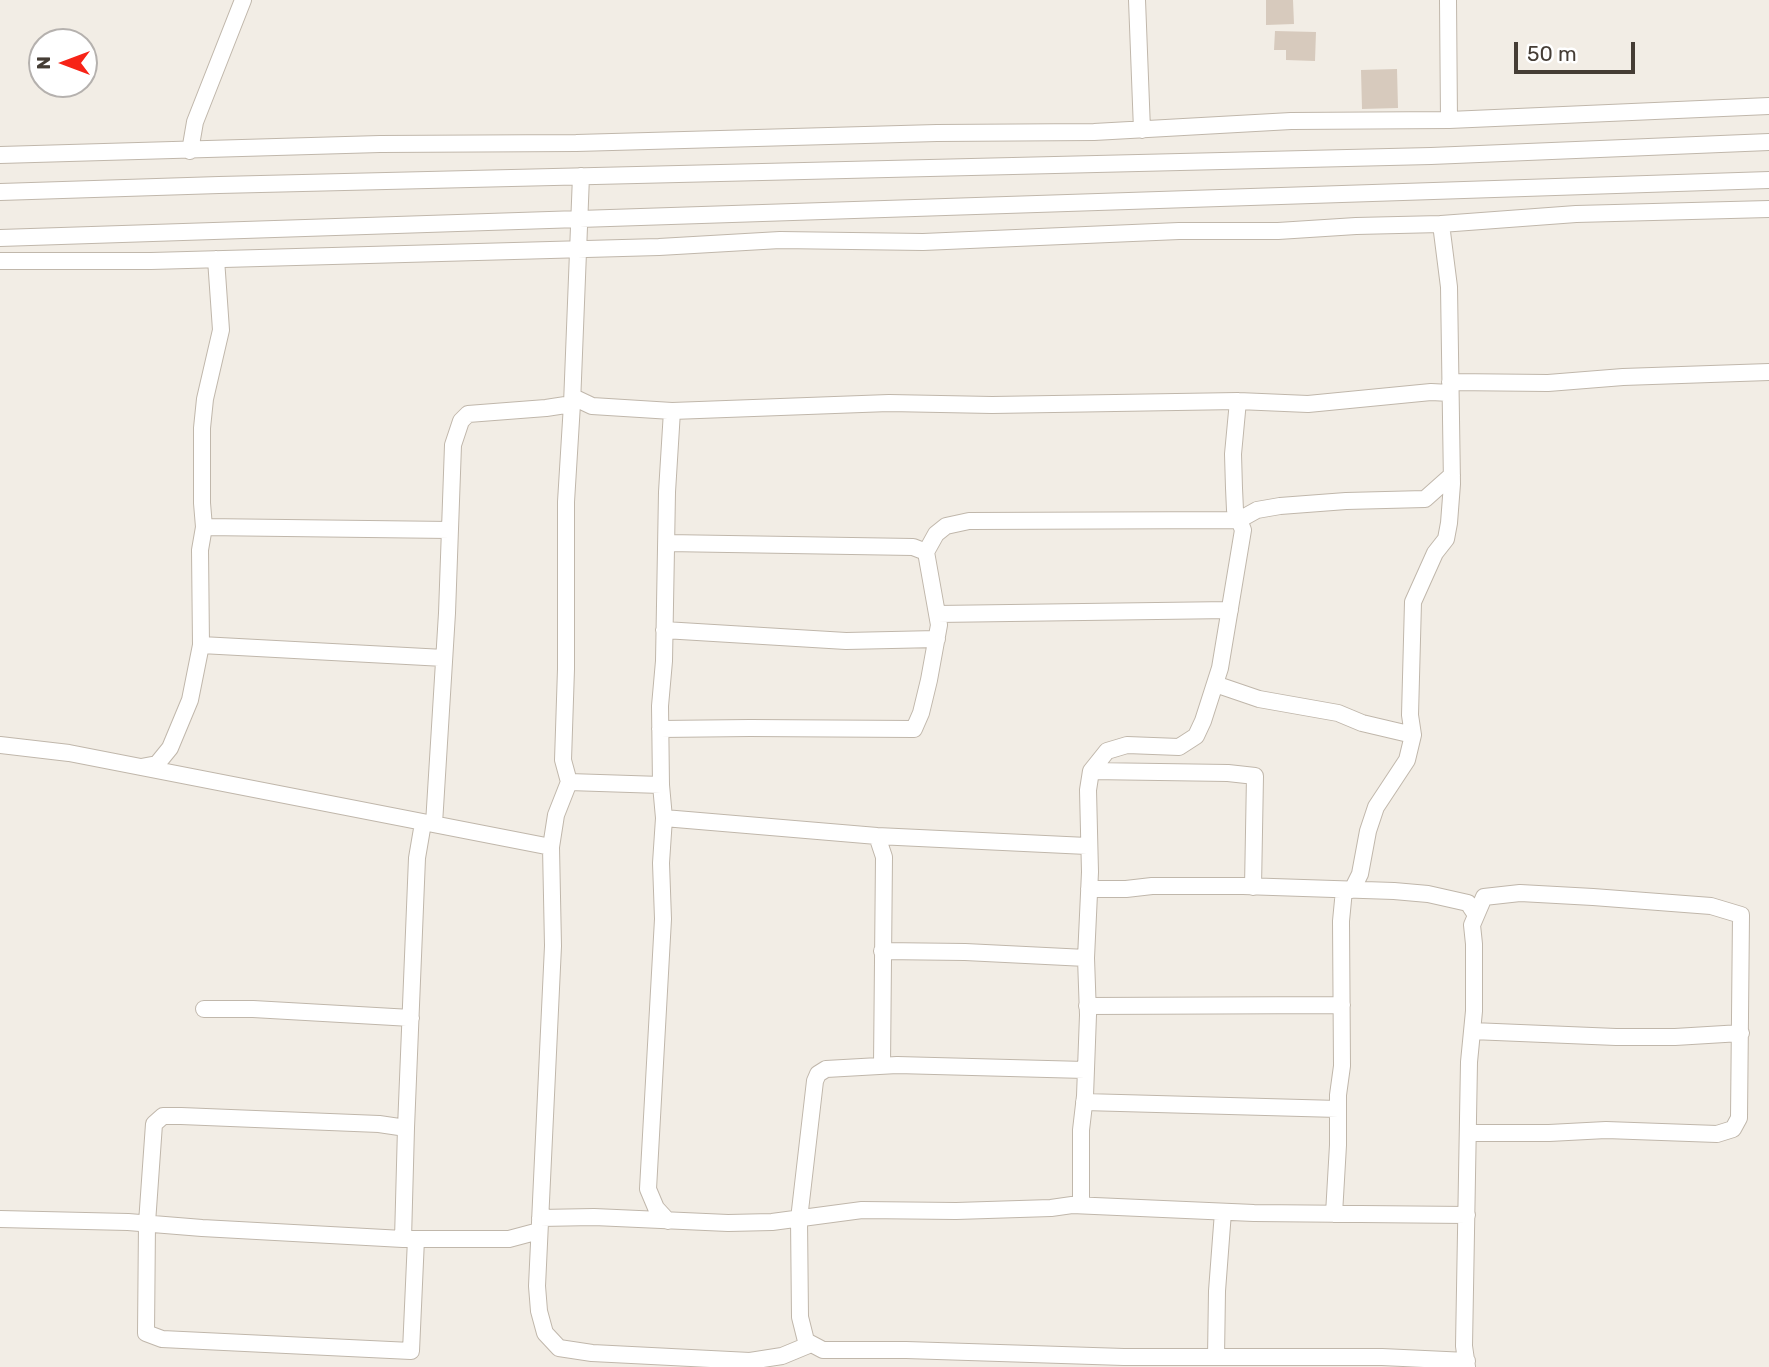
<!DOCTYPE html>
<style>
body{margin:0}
#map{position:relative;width:1769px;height:1367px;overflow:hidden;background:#f2ede5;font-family:Rubik,sans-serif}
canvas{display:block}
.north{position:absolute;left:28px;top:28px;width:70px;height:70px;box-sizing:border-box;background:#fff;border:2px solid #b5b1ae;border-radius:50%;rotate:270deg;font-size:19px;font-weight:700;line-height:28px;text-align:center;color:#453d35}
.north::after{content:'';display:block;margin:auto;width:24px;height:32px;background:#f72317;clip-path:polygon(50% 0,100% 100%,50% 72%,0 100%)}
.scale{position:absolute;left:1514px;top:42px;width:121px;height:32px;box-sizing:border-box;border:4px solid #453d35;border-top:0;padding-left:9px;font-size:21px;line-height:24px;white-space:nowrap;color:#453d35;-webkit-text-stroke:5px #fff;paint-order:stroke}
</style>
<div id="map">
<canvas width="1769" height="1367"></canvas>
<div class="north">N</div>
<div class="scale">50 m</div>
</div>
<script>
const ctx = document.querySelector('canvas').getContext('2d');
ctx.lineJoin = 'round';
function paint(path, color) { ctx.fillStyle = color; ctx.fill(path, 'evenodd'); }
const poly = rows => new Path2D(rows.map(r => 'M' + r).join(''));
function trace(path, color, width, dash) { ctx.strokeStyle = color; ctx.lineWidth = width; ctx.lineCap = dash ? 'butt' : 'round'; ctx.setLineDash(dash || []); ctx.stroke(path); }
const building = poly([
 [1266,0,1293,0,1294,24,1266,25],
 [1275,31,1316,32,1315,61,1286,60,1286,50,1274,50],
 [1397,69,1398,108,1362,109,1361,70]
]);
const minor = poly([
 [1137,0,1142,130],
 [1448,0,1449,120],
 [190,151,195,122,243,0],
 [0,155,380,144,576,143,937,133,1094,132,1291,121,1449,120,1769,106],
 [581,176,572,404,566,502,566,669,563,760,569,782,556,815,551,847,553,946,537,1286,539,1311,545,1333,559,1348,592,1353,750,1361,782,1356,811,1344],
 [0,192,219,185,1431,156,1769,142],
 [0,238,1769,180],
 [0,261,151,261,659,247,780,240,923,242,1179,231,1278,231,1356,226,1441,224,1576,214,1769,209],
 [1450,382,1548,383,1623,377,1769,372],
 [573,397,592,406,672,411,889,403,992,405,1238,401,1308,404,1431,392,1450,393],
 [204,527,450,530],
 [926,552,936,534,946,526,969,521,1239,520,1257,510,1280,506,1346,501,1425,499,1452,475],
 [937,614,1230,610],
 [664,630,846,641,937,639],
 [201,645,444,658],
 [1215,684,1259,699,1338,713,1362,723,1413,735],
 [660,729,750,728,914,729,921,713,929,680,939,625,926,552,913,547,667,543],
 [0,745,69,753,551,847],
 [141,767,157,764,170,748,190,700,201,645,200,550,204,527,202,503,202,428,205,399,221,330,216,259],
 [1091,771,1107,751,1127,745,1179,747,1196,736,1203,721,1220,668,1243,530,1235,510,1234,488,1233,454,1238,401],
 [569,782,661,785],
 [664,818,877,836,1087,846],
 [434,824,447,613,453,445,461,421,468,414,546,408,572,404],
 [877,836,884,857,882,1065],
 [1089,889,1126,889,1152,886,1243,886,1394,891,1428,894,1468,903,1476,915],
 [1352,890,1360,874,1368,831,1376,807,1407,760,1413,735,1410,715,1413,602,1435,553,1446,539,1449,523,1452,484,1449,287,1441,224],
 [882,951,965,952,1086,958],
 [1087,1006,1342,1005],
 [204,1009,253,1009,411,1018],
 [1472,1031,1616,1037,1675,1037,1741,1033],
 [1085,1070,897,1065,826,1069,818,1074,815,1081,799,1219,800,1317,806,1341,823,1350,906,1350,1124,1357,1382,1357,1467,1361],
 [1084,1102,1338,1109],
 [406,1128,417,858,423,823],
 [1081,1205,1081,1130,1085,1096,1088,1015,1086,958,1090,872,1088,790,1091,771,1228,773,1255,776,1253,887],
 [1334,1214,1338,1145,1338,1095,1342,1066,1341,921,1344,890],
 [540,1218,594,1217,728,1223,772,1222,862,1210,956,1211,1051,1208,1072,1205,1254,1213,1467,1215],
 [0,1219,128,1222,202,1228,403,1239,509,1239,539,1231],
 [668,1221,656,1208,648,1189,663,919,661,863,664,818,661,785,660,706,664,661,667,492,672,411],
 [403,1239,406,1128,379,1124,181,1116,163,1116,154,1124,147,1223,146,1333,162,1339,411,1351,416,1239],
 [1216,1357,1217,1291,1223,1212],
 [1467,1367,1464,1346,1469,1062,1474,1011,1474,944,1472,925,1484,897,1520,893,1593,897,1711,906,1741,915,1739,1118,1733,1129,1717,1134,1606,1130,1549,1133,1468,1133]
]);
paint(building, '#d7cabd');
trace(minor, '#c0b7ab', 18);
trace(minor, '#fff', 16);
</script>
